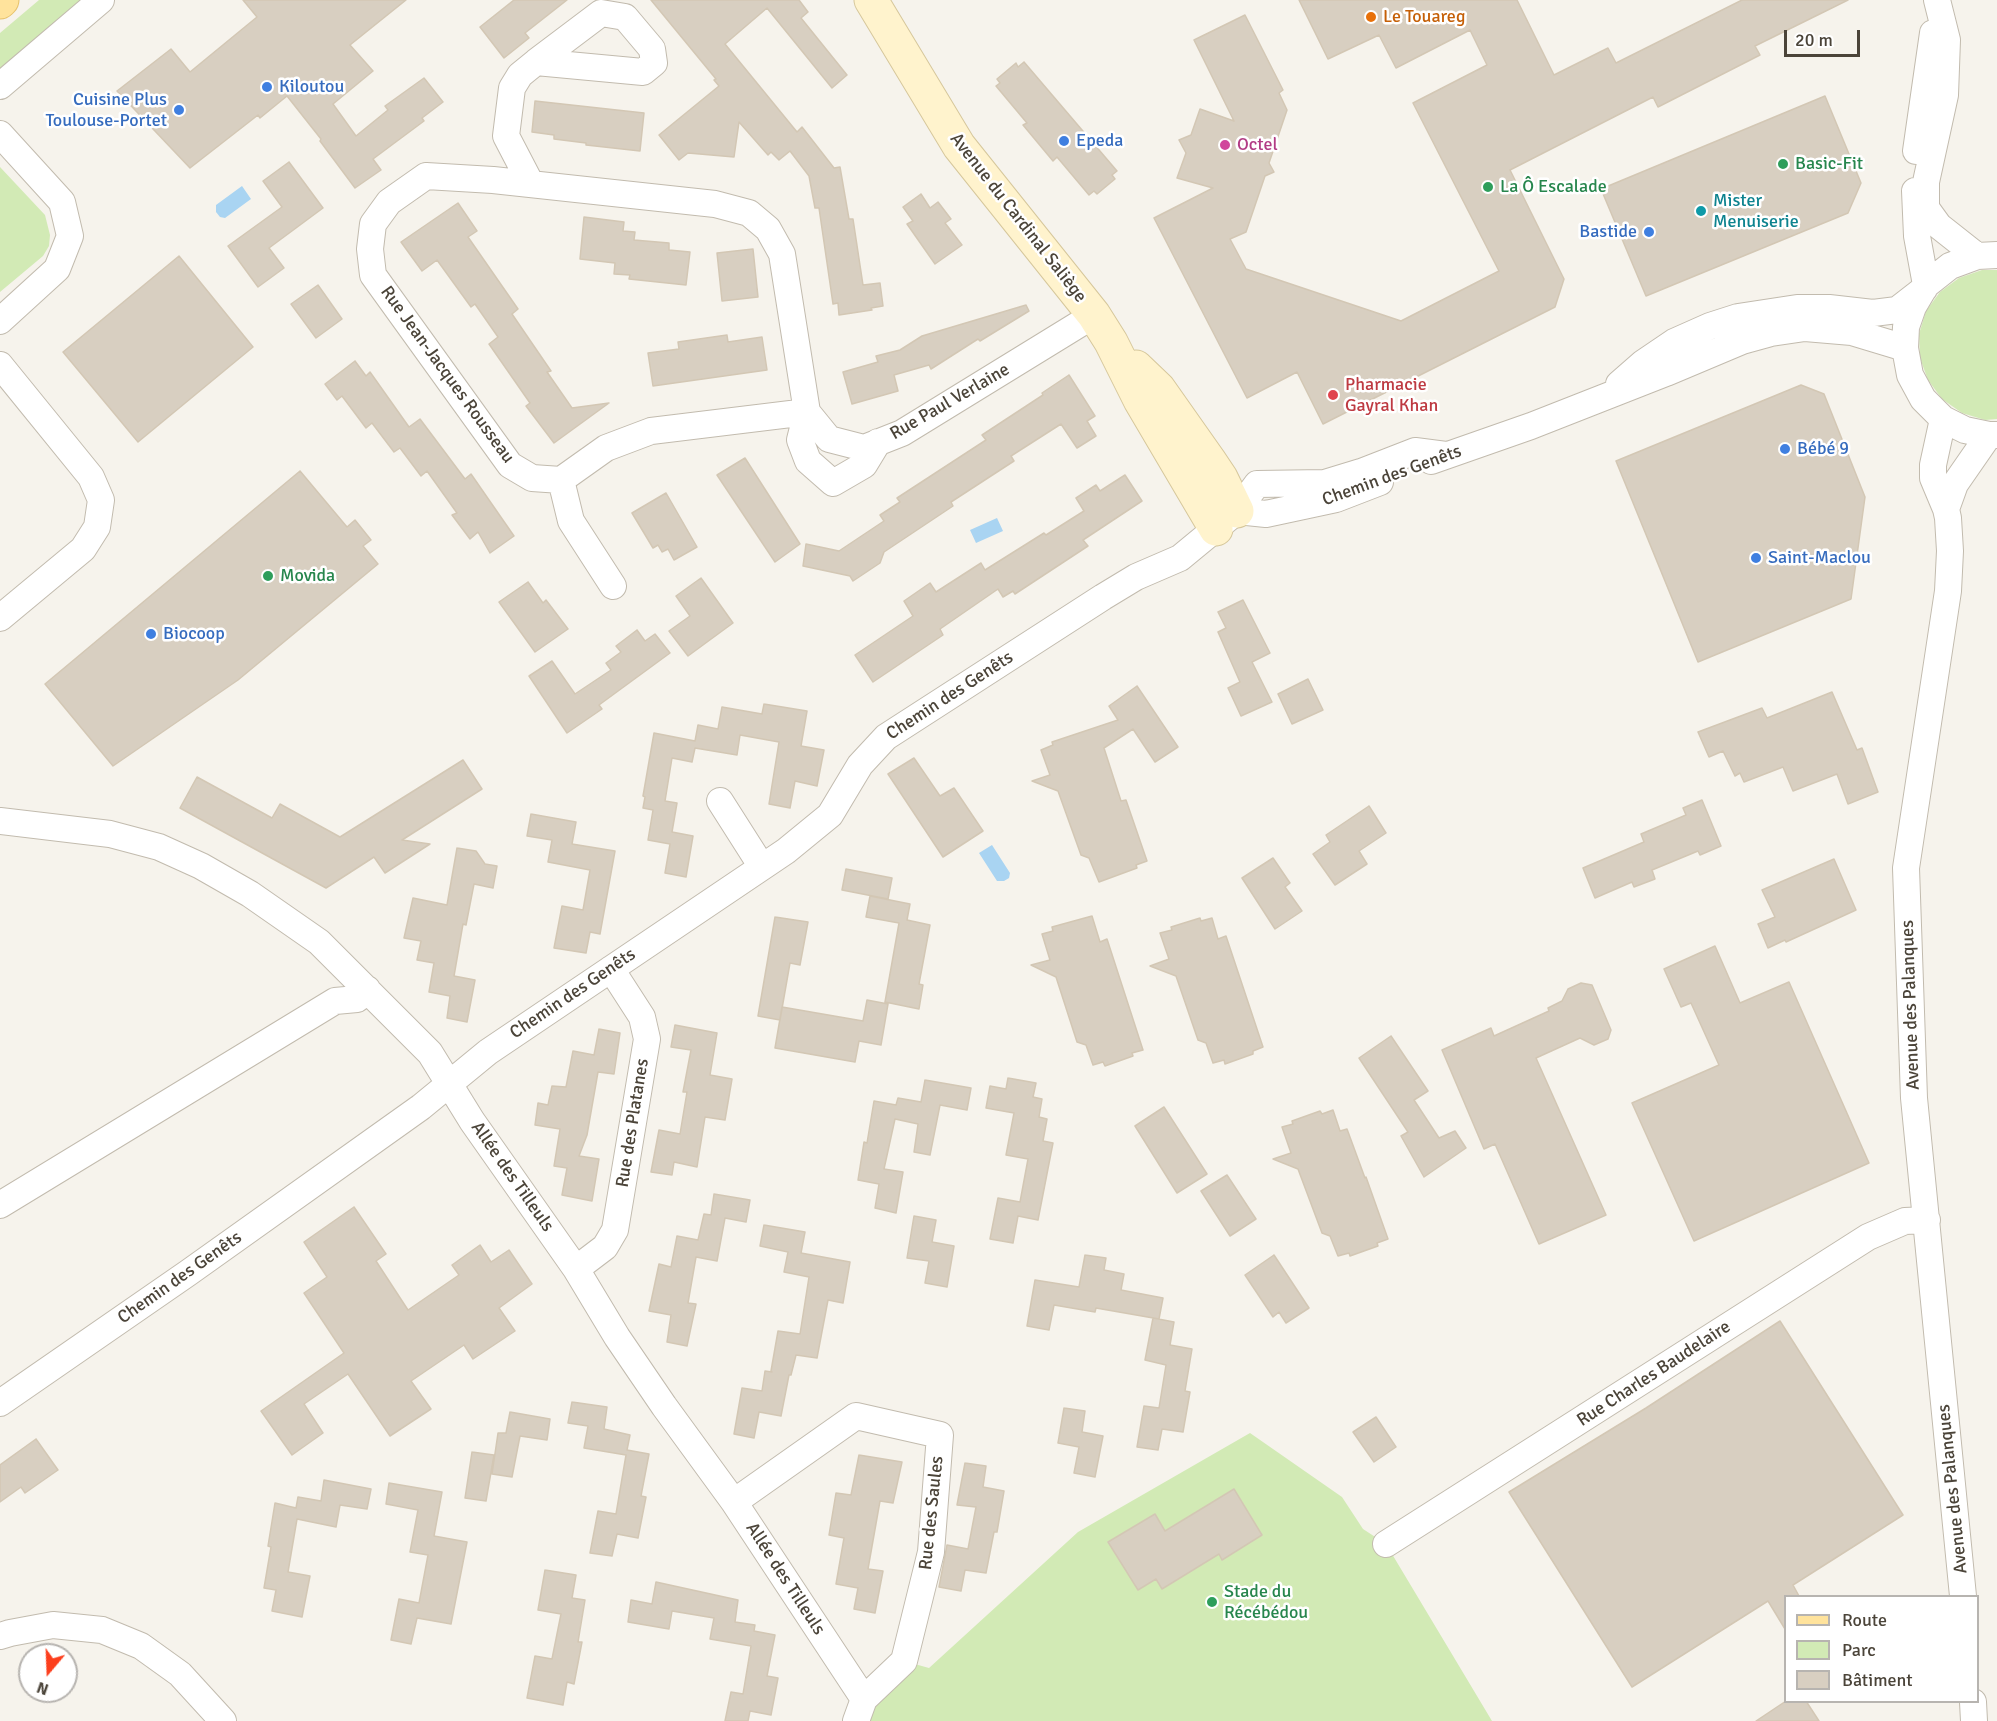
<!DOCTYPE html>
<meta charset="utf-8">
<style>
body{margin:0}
#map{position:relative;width:1997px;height:1721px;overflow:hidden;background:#f6f3ec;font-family:Signika,sans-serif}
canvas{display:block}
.legend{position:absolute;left:1784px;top:1595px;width:195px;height:108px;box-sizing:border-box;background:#fff;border:2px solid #b7b4b0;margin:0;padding:8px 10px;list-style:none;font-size:18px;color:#4b4439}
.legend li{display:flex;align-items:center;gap:12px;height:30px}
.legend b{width:30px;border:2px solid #b7b4b0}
.north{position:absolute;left:18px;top:1643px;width:60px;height:60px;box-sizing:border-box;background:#fff;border:2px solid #b7b4b0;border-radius:50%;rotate:199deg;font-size:16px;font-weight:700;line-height:24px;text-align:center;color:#4b4439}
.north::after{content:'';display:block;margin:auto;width:21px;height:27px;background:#fc3f1d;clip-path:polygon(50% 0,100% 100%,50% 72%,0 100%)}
.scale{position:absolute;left:1784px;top:30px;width:76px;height:27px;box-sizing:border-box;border:3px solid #4b4439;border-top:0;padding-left:8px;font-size:18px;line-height:21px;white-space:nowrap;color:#4b4439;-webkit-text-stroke:4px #fff;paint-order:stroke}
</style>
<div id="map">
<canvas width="1997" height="1721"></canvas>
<ul class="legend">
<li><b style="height:8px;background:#ffe39c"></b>Route</li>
<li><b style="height:16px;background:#d2eab5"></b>Parc</li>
<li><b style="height:16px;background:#d8cfc1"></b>Bâtiment</li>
</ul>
<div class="north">N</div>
<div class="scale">20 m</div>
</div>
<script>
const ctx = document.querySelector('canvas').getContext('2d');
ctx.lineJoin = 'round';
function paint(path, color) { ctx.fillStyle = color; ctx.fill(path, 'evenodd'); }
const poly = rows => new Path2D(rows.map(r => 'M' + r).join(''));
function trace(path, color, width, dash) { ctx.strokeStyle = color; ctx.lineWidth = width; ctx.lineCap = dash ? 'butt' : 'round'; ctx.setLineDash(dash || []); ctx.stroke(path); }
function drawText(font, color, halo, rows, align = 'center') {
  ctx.font = font + ' Signika,sans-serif'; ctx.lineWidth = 5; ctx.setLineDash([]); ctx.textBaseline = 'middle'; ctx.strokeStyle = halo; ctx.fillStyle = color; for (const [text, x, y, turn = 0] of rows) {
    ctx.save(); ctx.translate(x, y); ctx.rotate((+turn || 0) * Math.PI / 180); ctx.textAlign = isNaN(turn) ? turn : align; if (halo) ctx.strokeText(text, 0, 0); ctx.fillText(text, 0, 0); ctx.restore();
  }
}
const green = poly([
 [39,0,83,0,0,70,0,33],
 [0,167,45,215,50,235,49,246,43,256,0,292],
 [1982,270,1997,270,1997,419,1985,420,1962,413,1942,399,1928,380,1920,358,1919,334,1926,311,1940,292,1959,278],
 [1250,1433,1342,1497,1363,1529,1386,1544,1492,1721,856,1721,904,1661,929,1668,1078,1532]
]);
const water = poly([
 [242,186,251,199,225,218,220,217,216,212,216,205],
 [997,518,1003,531,976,543,970,530],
 [992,845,1010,873,1009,878,1004,881,997,881,979,853]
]);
const building = poly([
 [243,0,406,0,350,45,373,71,333,104,356,136,388,110,385,106,424,78,443,102,422,118,424,121,373,159,381,170,355,188,320,141,321,139,287,96,260,118,258,115,190,168,117,91,171,49,190,72,257,17,243,0],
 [514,0,567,0,525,33,529,38,504,58,480,27,514,0],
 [651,0,799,0,808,12,801,18,847,75,832,88,767,8,725,44,797,132,802,127,834,168,840,167,849,219,853,219,863,285,880,283,883,306,871,308,872,310,839,315,838,303,833,304,819,208,815,208,809,176,790,151,779,160,771,152,768,155,739,122,734,157,688,153,679,160,659,135,719,86,714,80,716,79,651,0],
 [1299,0,1517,0,1554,75,1608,48,1616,63,1742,0,1848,0,1755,46,1760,55,1658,107,1653,97,1510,170,1564,279,1555,307,1323,424,1297,372,1247,398,1154,218,1213,188,1177,178,1186,153,1179,140,1191,135,1200,109,1234,121,1194,40,1245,15,1283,90,1279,93,1287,110,1269,163,1274,172,1265,176,1246,232,1230,239,1246,269,1401,321,1499,271,1413,103,1487,65,1470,30,1396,68,1379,35,1328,59,1299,0],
 [1024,62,1117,171,1112,175,1115,179,1097,194,1094,191,1089,195,1057,157,1053,161,1023,125,1027,123,996,86,1000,83,997,79,1016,63,1018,67,1024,62],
 [1825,96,1861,183,1848,213,1646,296,1601,189,1825,96],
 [535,101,644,113,640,151,586,145,586,143,554,139,554,135,532,132,535,101],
 [289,162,323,208,269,248,284,268,258,287,228,246,282,207,263,181,289,162],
 [921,194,930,208,938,202,951,219,945,223,962,245,935,264,907,224,913,221,903,207,921,194],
 [458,203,477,231,468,237,518,309,512,314,551,371,547,372,572,408,609,403,554,443,526,406,530,403,489,344,498,337,475,304,471,307,437,260,422,271,401,242,458,203],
 [584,217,624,222,623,231,635,232,634,240,669,243,669,250,690,252,686,285,629,279,630,275,614,274,615,263,580,259,584,217],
 [753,249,758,297,722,301,717,253,753,249],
 [179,256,253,347,138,442,63,352,179,256],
 [318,285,342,319,316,338,291,304,318,285],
 [1026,305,1029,311,980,341,978,339,931,369,929,365,894,375,898,391,852,404,843,372,878,362,876,356,900,350,922,336,1026,305],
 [727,335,728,342,762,337,767,370,653,386,648,353,679,349,678,342,727,335],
 [355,361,366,376,370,372,409,427,420,419,465,479,471,474,514,536,490,553,478,532,470,539,452,515,457,513,427,471,421,476,400,448,394,452,372,423,366,428,342,396,337,400,325,384,355,361],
 [1069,375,1095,416,1087,421,1096,436,1077,448,1061,424,1011,456,1014,461,951,502,953,506,884,552,880,563,853,581,850,576,803,566,806,544,839,551,884,521,880,515,900,502,897,498,986,440,982,435,1043,395,1042,393,1069,375],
 [1801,385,1824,394,1865,497,1851,599,1698,662,1616,461,1801,385],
 [745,458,800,544,775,562,717,475,745,458],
 [300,471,347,527,355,520,371,540,363,546,378,564,238,680,113,766,45,684,300,471],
 [1125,475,1142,501,1083,540,1088,546,1015,594,1013,591,1003,597,998,589,940,629,943,635,873,682,855,655,913,616,904,601,930,583,936,592,981,563,985,570,1044,533,1046,535,1084,511,1076,498,1096,485,1100,491,1125,475],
 [666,493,697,547,674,560,668,549,662,552,658,545,653,548,632,513,666,493],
 [701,578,733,623,688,656,669,631,690,616,676,596,701,578],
 [528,582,543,603,546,600,568,629,535,652,499,602,528,582],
 [1243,600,1270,653,1252,662,1272,702,1241,716,1228,688,1240,682,1218,632,1226,628,1218,612,1243,600],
 [637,630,645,641,655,634,670,653,599,705,602,709,567,733,529,676,552,661,575,694,611,670,606,663,621,652,616,646,637,630],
 [1308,679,1323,710,1292,724,1278,694,1308,679],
 [1137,686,1178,747,1155,762,1133,729,1104,748,1121,801,1126,800,1147,861,1136,865,1137,868,1099,882,1089,858,1081,855,1058,791,1032,781,1050,775,1041,750,1053,745,1052,742,1118,720,1109,706,1137,686],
 [1832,692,1857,750,1862,748,1878,792,1848,804,1837,774,1793,791,1783,767,1744,782,1740,773,1735,776,1723,751,1709,757,1698,732,1762,708,1767,718,1832,692],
 [764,704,807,711,801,746,824,750,817,786,795,781,790,808,769,804,779,742,740,735,737,755,695,748,692,762,672,758,665,801,677,803,672,832,693,836,686,877,665,873,670,844,648,840,653,810,643,808,645,797,643,796,654,733,695,741,698,725,718,729,722,707,762,714,764,704],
 [914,758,940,796,954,788,983,831,943,857,888,774,914,758],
 [463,760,482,789,402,840,430,844,385,873,374,857,326,888,180,808,197,777,272,818,280,804,340,837,463,760],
 [1702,800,1721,846,1700,855,1698,851,1652,870,1655,879,1634,887,1632,882,1595,898,1583,868,1644,842,1641,834,1686,815,1683,808,1702,800],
 [1369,806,1386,833,1359,851,1367,864,1335,885,1313,854,1330,842,1326,835,1369,806],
 [531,814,576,822,572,844,615,851,600,934,590,932,586,953,554,948,562,906,583,910,590,870,548,862,552,840,527,836,531,814],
 [457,848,476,851,485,864,497,866,493,888,474,884,466,925,463,924,454,976,475,980,467,1022,447,1018,450,996,429,992,434,963,417,960,421,941,404,938,413,898,447,905,457,848],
 [1273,858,1290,883,1285,887,1302,911,1275,929,1242,878,1273,858],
 [1834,859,1856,910,1786,942,1785,940,1768,948,1758,924,1775,917,1762,890,1834,859],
 [846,869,892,878,888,899,842,890,846,869],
 [870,896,910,904,907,920,930,925,919,984,923,985,919,1009,885,1002,899,923,866,917,870,896],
 [1092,916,1100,942,1107,939,1143,1050,1132,1053,1133,1056,1105,1066,1103,1062,1093,1065,1086,1045,1077,1042,1056,977,1031,965,1050,960,1042,934,1053,931,1052,927,1092,916],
 [775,917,808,922,800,965,790,963,780,1020,758,1016,775,917],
 [1200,918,1201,921,1212,918,1218,939,1226,936,1263,1047,1253,1051,1253,1054,1225,1064,1224,1060,1213,1063,1206,1043,1198,1040,1176,976,1150,966,1169,959,1160,933,1172,930,1171,927,1200,918],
 [1715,946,1740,1003,1789,982,1869,1163,1694,1241,1632,1103,1719,1065,1691,1003,1681,1007,1664,969,1715,946],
 [1581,983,1592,985,1611,1030,1608,1039,1594,1045,1580,1038,1536,1058,1606,1215,1539,1244,1495,1144,1484,1149,1442,1050,1491,1028,1494,1036,1549,1011,1548,1008,1562,1001,1568,989,1581,983],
 [867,1000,888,1004,881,1045,859,1041,855,1062,775,1048,782,1007,863,1021,867,1000],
 [675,1025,717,1033,710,1075,732,1079,725,1120,705,1117,697,1167,674,1162,672,1175,651,1172,659,1130,680,1134,687,1092,683,1092,691,1050,671,1047,675,1025],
 [599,1029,620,1033,614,1074,598,1072,587,1135,579,1156,599,1159,592,1201,562,1195,567,1168,554,1166,560,1129,535,1125,538,1103,548,1105,552,1086,566,1087,573,1051,594,1055,599,1029],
 [1391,1036,1428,1091,1414,1100,1439,1138,1455,1131,1466,1148,1424,1177,1401,1136,1408,1132,1359,1058,1391,1036],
 [1008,1078,1036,1083,1033,1097,1042,1099,1039,1117,1047,1119,1043,1141,1053,1143,1038,1220,1018,1216,1013,1243,990,1239,998,1198,1020,1202,1028,1159,1006,1155,1014,1113,986,1108,990,1086,1006,1089,1008,1078],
 [925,1080,971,1088,967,1110,940,1105,930,1155,914,1152,918,1124,895,1119,884,1169,903,1172,896,1213,875,1208,879,1184,858,1180,864,1142,867,1143,874,1101,896,1105,898,1098,921,1102,925,1080],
 [1164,1107,1207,1174,1177,1193,1135,1126,1164,1107],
 [1333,1110,1340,1131,1347,1129,1365,1178,1366,1177,1388,1239,1377,1243,1378,1246,1350,1256,1349,1253,1338,1256,1330,1236,1322,1233,1298,1169,1273,1159,1291,1153,1282,1127,1293,1124,1292,1121,1320,1111,1322,1114,1333,1110],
 [1227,1175,1256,1219,1230,1236,1201,1191,1227,1175],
 [714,1194,750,1200,746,1222,725,1218,717,1261,696,1257,688,1303,696,1304,687,1346,667,1342,671,1315,649,1311,659,1264,671,1267,677,1236,698,1240,704,1214,711,1215,714,1194],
 [354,1207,386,1254,376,1261,408,1310,459,1275,452,1265,480,1245,491,1262,509,1250,532,1284,499,1308,515,1331,473,1359,464,1345,411,1381,431,1409,390,1436,348,1374,304,1404,323,1433,292,1455,261,1411,344,1353,304,1293,327,1277,304,1242,354,1207],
 [914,1216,936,1220,932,1242,954,1246,947,1287,925,1283,929,1261,907,1258,914,1216],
 [764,1225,805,1232,801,1253,850,1262,843,1303,828,1300,817,1358,796,1355,791,1375,789,1375,781,1416,759,1412,754,1438,734,1434,742,1388,762,1391,765,1371,772,1372,771,1371,778,1331,800,1334,809,1277,784,1272,788,1252,760,1246,764,1225],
 [1085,1255,1106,1258,1104,1270,1124,1274,1121,1290,1163,1298,1159,1319,1096,1308,1095,1312,1054,1305,1049,1330,1027,1326,1035,1280,1079,1287,1085,1255],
 [1274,1255,1309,1308,1286,1323,1279,1312,1273,1317,1245,1275,1274,1255],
 [1153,1318,1174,1322,1170,1345,1192,1349,1185,1391,1190,1392,1183,1432,1162,1429,1158,1450,1137,1447,1144,1406,1159,1408,1166,1365,1145,1360,1153,1318],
 [1780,1321,1903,1515,1793,1585,1799,1596,1785,1596,1785,1629,1768,1601,1632,1687,1509,1492,1646,1408,1780,1321],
 [572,1402,607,1407,604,1429,630,1435,627,1450,649,1454,641,1496,646,1497,638,1538,617,1534,612,1556,590,1553,598,1511,616,1514,626,1455,584,1448,588,1426,568,1423,572,1402],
 [1064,1408,1085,1411,1082,1432,1103,1436,1095,1477,1074,1473,1079,1447,1058,1443,1064,1408],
 [510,1412,550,1419,547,1440,520,1436,512,1477,492,1474,498,1433,506,1433,510,1412],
 [1376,1417,1396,1447,1374,1462,1353,1432,1376,1417],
 [36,1439,58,1470,25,1493,21,1487,0,1502,0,1465,36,1439],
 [472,1452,494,1455,486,1501,465,1498,472,1452],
 [859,1455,902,1462,893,1503,880,1501,868,1569,883,1571,875,1613,854,1609,858,1588,836,1584,844,1538,829,1535,836,1493,851,1495,859,1455],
 [965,1463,986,1466,983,1487,1004,1491,997,1532,994,1532,986,1573,965,1570,961,1591,939,1587,947,1545,968,1549,976,1507,957,1505,965,1463],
 [324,1480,371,1489,367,1509,340,1505,336,1527,297,1519,288,1572,310,1576,302,1617,272,1611,276,1590,264,1588,271,1547,268,1546,275,1503,296,1508,298,1497,321,1501,324,1480],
 [389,1483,442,1492,434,1536,467,1542,451,1624,417,1618,411,1644,391,1640,399,1599,419,1603,428,1555,410,1552,418,1510,386,1504,389,1483],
 [1234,1489,1262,1535,1222,1560,1219,1554,1162,1589,1156,1579,1138,1590,1108,1542,1155,1514,1165,1531,1234,1489],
 [545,1570,576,1575,572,1598,585,1600,578,1642,582,1642,574,1684,567,1682,563,1705,527,1698,535,1656,552,1659,561,1614,538,1610,545,1570],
 [656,1582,738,1600,735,1622,755,1625,754,1631,775,1635,767,1676,778,1678,771,1715,750,1711,748,1721,725,1721,731,1692,743,1694,751,1646,710,1639,714,1618,672,1611,669,1629,628,1622,631,1600,652,1604,656,1582],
 [1786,1701,1806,1701,1819,1721,1756,1721,1786,1701]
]);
const street = poly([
 [1937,0,1947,40,1945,95,1926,182,1926,208,1939,226,1977,256],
 [0,86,101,0],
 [0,134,62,202,70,236,57,269,0,321],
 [1916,151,1933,33],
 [426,176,493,180,715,204,749,213,768,229,782,254,807,412,651,431,606,448,561,480,532,478,510,465,373,275,370,249,373,224,389,202,426,176],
 [531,184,506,136,512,88,520,75,536,62,601,13,625,17,652,49,654,63,643,72,536,62],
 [1915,191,1917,236,1926,285],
 [1997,255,1977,256,1950,266,1926,285,1913,307,1906,327,1905,348,1910,375,1923,399,1943,419,1965,430,1989,435,1997,435],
 [0,365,91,477,101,500,97,527,83,549,0,618],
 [1619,384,1643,363,1674,342,1710,326,1738,317,1797,308,1829,308,1873,313,1897,310,1924,289],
 [807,412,829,439,864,448,902,433,1094,315],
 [807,412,800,440,808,461,833,483,864,465,878,442],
 [1943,419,1933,465,1933,478,1946,509,1948,518,1950,551,1948,591,1906,868,1914,1098,1963,1596],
 [1431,461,1531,426,1666,373,1742,341,1771,333,1805,328,1852,332,1905,348],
 [561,480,571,521,613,586],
 [1946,509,1955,484,1989,435],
 [1237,511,1266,514,1336,499,1380,482],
 [720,801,762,867],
 [0,821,110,834,159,847,201,866,250,894,319,942,430,1053,472,1121,576,1269,617,1337,664,1406,734,1502,864,1699,856,1721],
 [0,1205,335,1001,357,999,367,989],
 [576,1269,605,1247,615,1230,647,1039,642,1017,611,969],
 [0,1403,188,1273,421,1107,488,1052,786,851,830,815,860,765,886,737,1103,597,1136,577,1180,558,1237,511,1257,484,1325,483,1361,472,1415,451,1446,455],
 [734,1502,856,1416,940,1435,931,1552,904,1661,864,1699],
 [1386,1544,1868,1237,1905,1221,1927,1220],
 [0,1636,10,1633,53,1625,102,1630,141,1646,180,1674,223,1721],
 [1973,1702,1974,1721]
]);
const secondary = poly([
 [871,0,959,146,1094,315,1111,342,1140,400,1216,529],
 [1136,367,1159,389,1209,460,1221,478,1237,511]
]);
const primary = poly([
 [0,2,2,0]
]);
const markers = [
 [1371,17,6,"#e8710a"],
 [267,87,6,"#3f7fe0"],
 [179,110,6,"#3f7fe0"],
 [1064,141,6,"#3f7fe0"],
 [1225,145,6,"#d1479c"],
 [1783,164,6,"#2e9e5b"],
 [1488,187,6,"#2e9e5b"],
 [1701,211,6,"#0f9aa8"],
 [1649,232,6,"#3f7fe0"],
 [1333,395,6,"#e0444e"],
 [1785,449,6,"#3f7fe0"],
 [1756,558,6,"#3f7fe0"],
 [268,576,6,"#2e9e5b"],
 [151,634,6,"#3f7fe0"],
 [1212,1602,6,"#2e9e5b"]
];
const foodNames = [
 ["Le Touareg",1383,17]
];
const shopNames = [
 ["Kiloutou",279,87],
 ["Cuisine Plus",167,100,"right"],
 ["Toulouse-Portet",167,121,"right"],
 ["Epeda",1076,141],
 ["Bastide",1637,232,"right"],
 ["Bébé 9",1797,449],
 ["Saint-Maclou",1768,558],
 ["Biocoop",163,634]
];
const hotelNames = [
 ["Octel",1237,145]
];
const leisureNames = [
 ["Basic-Fit",1795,164],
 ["La Ô Escalade",1500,187],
 ["Movida",280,576],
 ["Stade du",1224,1592],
 ["Récébédou",1224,1613]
];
const cultureNames = [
 ["Mister",1713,201],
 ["Menuiserie",1713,222]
];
const streetNames = [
 ["Avenue du Cardinal Saliège",1018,218,52],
 ["Rue Jean-Jacques Rousseau",447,375,54],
 ["Rue Paul Verlaine",950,402,-30],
 ["Chemin des Genêts",1392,476,-20],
 ["Chemin des Genêts",950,696,-33],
 ["Chemin des Genêts",573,994,-34],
 ["Avenue des Palanques",1911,1005,-92],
 ["Rue des Platanes",633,1123,-81],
 ["Allée des Tilleuls",512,1177,55],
 ["Chemin des Genêts",180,1278,-35],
 ["Rue Charles Baudelaire",1654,1374,-33],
 ["Avenue des Palanques",1953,1489,-96],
 ["Rue des Saules",932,1513,-84],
 ["Allée des Tilleuls",785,1579,57]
];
const healthNames = [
 ["Pharmacie",1345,385],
 ["Gayral Khan",1345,406]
];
paint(green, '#d2eab5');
paint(water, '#a9d4f2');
paint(building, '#d8cfc1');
trace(building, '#d3c7b4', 1.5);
trace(street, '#c2bbae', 28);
trace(secondary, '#d6c79b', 35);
trace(primary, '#e6c16a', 35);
trace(street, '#fff', 26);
trace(secondary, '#fff3cd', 33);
trace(primary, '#ffe39c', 33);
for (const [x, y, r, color] of markers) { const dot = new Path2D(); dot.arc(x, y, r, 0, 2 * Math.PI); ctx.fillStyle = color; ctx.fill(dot); trace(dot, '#fff', 2); }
drawText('18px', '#c56008', '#fff', foodNames, 'left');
drawText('18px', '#366cbe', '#fff', shopNames, 'left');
drawText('18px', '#b23c85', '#fff', hotelNames, 'left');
drawText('18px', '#27864d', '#fff', leisureNames, 'left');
drawText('18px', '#0d838f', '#fff', cultureNames, 'left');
drawText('18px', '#4b4439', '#fff', streetNames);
drawText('18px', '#be3a42', '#fff', healthNames, 'left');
</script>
